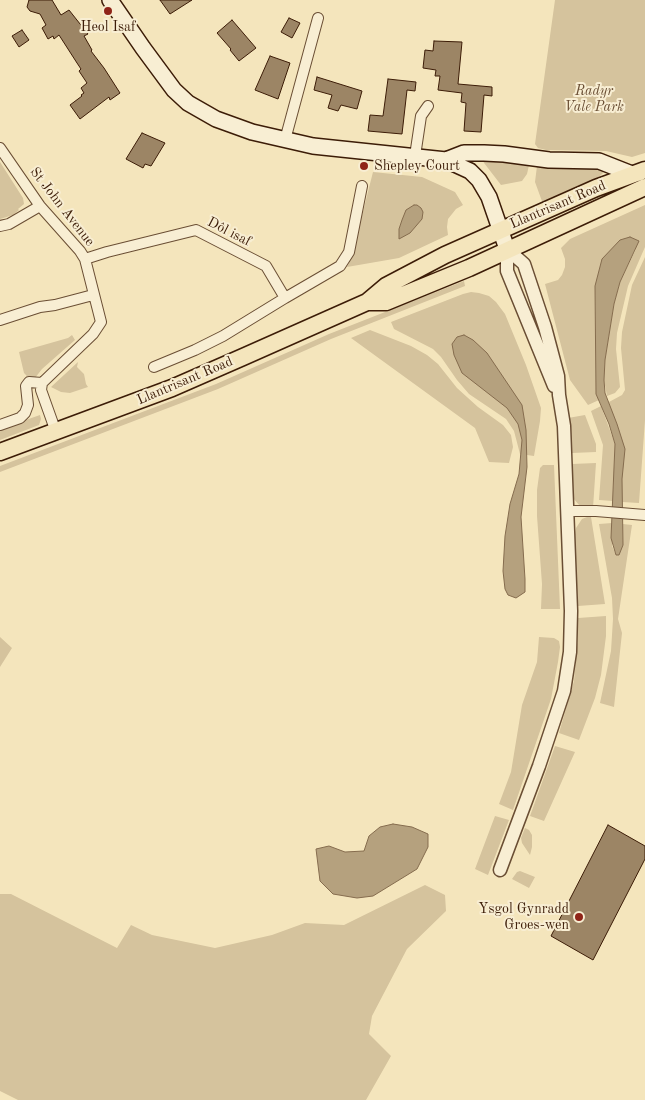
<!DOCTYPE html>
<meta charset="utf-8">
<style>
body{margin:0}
canvas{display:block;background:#f4e5bc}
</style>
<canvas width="645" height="1100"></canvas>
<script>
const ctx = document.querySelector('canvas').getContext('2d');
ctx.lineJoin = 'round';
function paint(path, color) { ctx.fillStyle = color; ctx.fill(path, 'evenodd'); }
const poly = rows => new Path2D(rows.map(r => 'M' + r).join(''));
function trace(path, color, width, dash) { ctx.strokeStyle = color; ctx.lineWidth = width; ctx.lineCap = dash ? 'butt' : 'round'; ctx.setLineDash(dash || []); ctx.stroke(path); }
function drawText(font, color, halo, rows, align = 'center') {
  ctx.font = font + ' "Old Standard TT",serif'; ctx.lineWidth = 4; ctx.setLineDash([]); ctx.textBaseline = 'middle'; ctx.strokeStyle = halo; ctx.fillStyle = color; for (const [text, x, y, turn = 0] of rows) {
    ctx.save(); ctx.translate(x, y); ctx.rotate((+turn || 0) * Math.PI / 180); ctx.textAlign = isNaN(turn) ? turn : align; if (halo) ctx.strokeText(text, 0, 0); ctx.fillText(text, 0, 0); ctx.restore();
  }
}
const green = poly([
 [555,0,645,0,645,153,632,157,606,151,546,150,538,148,535,144],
 [481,159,529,165,527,174,522,181,501,185],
 [0,162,23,198,24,204,18,209,19,210,13,215,0,219],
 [537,166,596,168,603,171,603,173,599,177,562,193,543,204,535,182],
 [373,172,422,177,455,192,463,205,456,209,448,219,447,227,448,235,399,258,347,267,351,259],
 [645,205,645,247,628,286,617,333,616,349,620,387,615,393,607,396,604,380,605,360,614,304,620,282,636,249,595,286,596,394,599,400,588,405,570,380,545,284,558,280,562,275,565,267,565,259,561,248,570,239],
 [645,257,645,420,639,503,622,502,622,479,609,402,622,395,625,390,621,348,622,332,632,285],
 [464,281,465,286,331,339,218,389,0,472,0,466,216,384,329,334],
 [471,292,479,293,489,296,496,302,505,314,526,365,541,408,540,421,534,456,520,454,514,431,506,419,469,394,457,380,441,357,433,349,394,329,391,322,463,294],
 [370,330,411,346,427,355,438,364,457,388,478,407,503,425,511,435,513,447,509,463,489,462,475,428,351,338],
 [72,335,75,340,42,369,35,378,27,376,24,373,19,352,68,338],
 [78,362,77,367,84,374,86,384,88,387,70,393,61,392,51,387],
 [601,406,615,444,613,501,599,500,603,445,591,411],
 [40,415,41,419,39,425,0,440,0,429],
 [585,415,596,444,596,452,572,453,568,418],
 [596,463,593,508,580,506,573,498,572,464],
 [543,465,554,465,560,609,541,609,542,584,537,516,537,490,540,468],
 [587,517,591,517,605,604,578,606,574,541,576,528,582,519],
 [612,523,612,546,616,555,623,545,623,524,632,525,618,619,622,633,614,707,600,703,611,651,613,619,612,598,599,524],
 [606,616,606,636,601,675,595,698,579,740,559,733,574,681,578,637,578,618],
 [0,637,12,648,0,667],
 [539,637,554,638,559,641,560,647,558,662,551,699,513,810,499,804,511,772,522,705,537,662],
 [555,746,575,752,544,821,530,816],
 [495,816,509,820,488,875,475,869],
 [525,828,529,830,532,835,532,847,530,855,522,843,521,838],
 [520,871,535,877,529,888,512,879,517,872],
 [425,885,445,895,446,911,407,949,372,1016,369,1034,391,1056,366,1100,18,1100,0,1091,0,894,11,894,117,948,131,925,152,935,215,948,272,935,305,923,344,925]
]);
const water = poly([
 [414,205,417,205,421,208,423,212,422,219,410,233,399,239,399,229,402,220,406,210,414,205],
 [630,237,639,241,620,282,614,304,605,360,604,380,605,393,617,424,625,449,622,479,623,545,619,555,616,555,611,538,615,444,609,424,596,394,595,286,602,259,620,240,630,237],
 [464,335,473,340,487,353,522,405,526,430,527,467,521,517,525,579,525,592,516,598,508,595,505,589,503,571,505,536,510,504,519,474,522,440,518,424,507,408,462,373,454,355,452,344,457,337,464,335],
 [393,824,412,827,428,834,428,847,417,869,373,896,357,898,333,894,320,881,316,849,329,846,345,852,364,851,369,836,380,827,393,824]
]);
const building = poly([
 [29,0,52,0,61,15,69,10,88,34,84,36,92,50,91,51,104,68,120,93,110,100,109,97,80,119,70,105,82,96,81,95,84,93,81,88,87,83,79,71,81,69,77,63,59,35,54,39,53,36,48,39,42,28,46,25,40,14,30,11,27,7,29,0],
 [160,0,192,0,170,14,160,0],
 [289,18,300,23,292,38,281,32,289,18],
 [232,20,256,48,239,61,230,50,231,49,217,33,232,20],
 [22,30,29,40,19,47,12,36,22,30],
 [434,41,462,42,458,84,492,87,492,96,484,95,481,132,464,131,466,103,461,102,462,93,438,90,440,76,435,76,436,70,423,68,425,50,433,51,434,41],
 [270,56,290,63,278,99,255,90,270,56],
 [317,77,362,91,357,109,341,105,338,111,328,108,332,95,314,90,317,77],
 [388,79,416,82,415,91,407,90,402,134,368,131,370,115,383,116,388,79],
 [142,133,165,143,151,166,145,164,143,168,126,159,142,133],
 [608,825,645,846,645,859,593,960,551,936,608,825]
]);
const minor = poly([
 [285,140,318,18],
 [0,148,40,206,80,251,85,259,101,322,93,334,42,383,41,390,56,432],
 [415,156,421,116,428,106],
 [0,226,9,224,40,206],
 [85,259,107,252,196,230,266,266,285,298,223,336,195,350,154,367],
 [285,298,340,266,349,252,362,186],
 [0,320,40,307,55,305,93,295],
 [0,425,20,418,25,413,28,405,26,386,29,382,42,383],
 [567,511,596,511,645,515]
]);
const tertiary = poly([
 [507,249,507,271,554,386],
 [500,870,539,766,564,691,570,652,571,611,564,426,559,395,558,376,545,327,524,264,507,249]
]);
const secondary = poly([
 [110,0,143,48,174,90,188,103,216,119,252,132,313,146,446,160,470,171,479,180,489,197,507,249],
 [446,160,464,153,484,153,504,154,549,160,599,161,632,174]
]);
const primary = poly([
 [367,302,386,302,469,268,645,187],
 [0,452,172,388,243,357,367,302,386,286,445,255,596,188,645,170]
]);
const markers = [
 [108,11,5,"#8f2418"],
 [364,166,5,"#8f2418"],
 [579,917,5,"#8f2418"]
];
const poiNames = [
 ["Heol Isaf",108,27],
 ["Shepley Court",374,166,"left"],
 ["Ysgol Gynradd",569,909,"right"],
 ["Groes-wen",569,925,"right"]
];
const parkNames = [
 ["Radyr",594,91],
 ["Vale Park",594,107]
];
const streetNames = [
 ["Llantrisant Road",558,205,-23],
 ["St John Avenue",62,207,52],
 ["Dôl isaf",229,232,27],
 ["Llantrisant Road",185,381,-23]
];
paint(green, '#d5c39d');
paint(water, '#b5a17e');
trace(water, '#856c4e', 1);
paint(building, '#9c8565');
trace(building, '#3c1c07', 1);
trace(minor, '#6a4e34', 12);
trace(tertiary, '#6a4e34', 15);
trace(secondary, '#3c1c07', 18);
trace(primary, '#3c1c07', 19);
trace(minor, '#f8eed3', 10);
trace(tertiary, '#f8eed3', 12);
trace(secondary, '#f8eed3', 15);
trace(primary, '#f4e5bc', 16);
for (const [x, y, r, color] of markers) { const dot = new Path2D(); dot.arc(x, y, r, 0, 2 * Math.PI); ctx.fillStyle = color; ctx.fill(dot); trace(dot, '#f8eed3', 2); }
drawText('14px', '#3c1c07', '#f8eed3', poiNames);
drawText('italic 14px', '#6a4e34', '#f8eed3', parkNames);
drawText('14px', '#3c1c07', '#f8eed3', streetNames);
</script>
